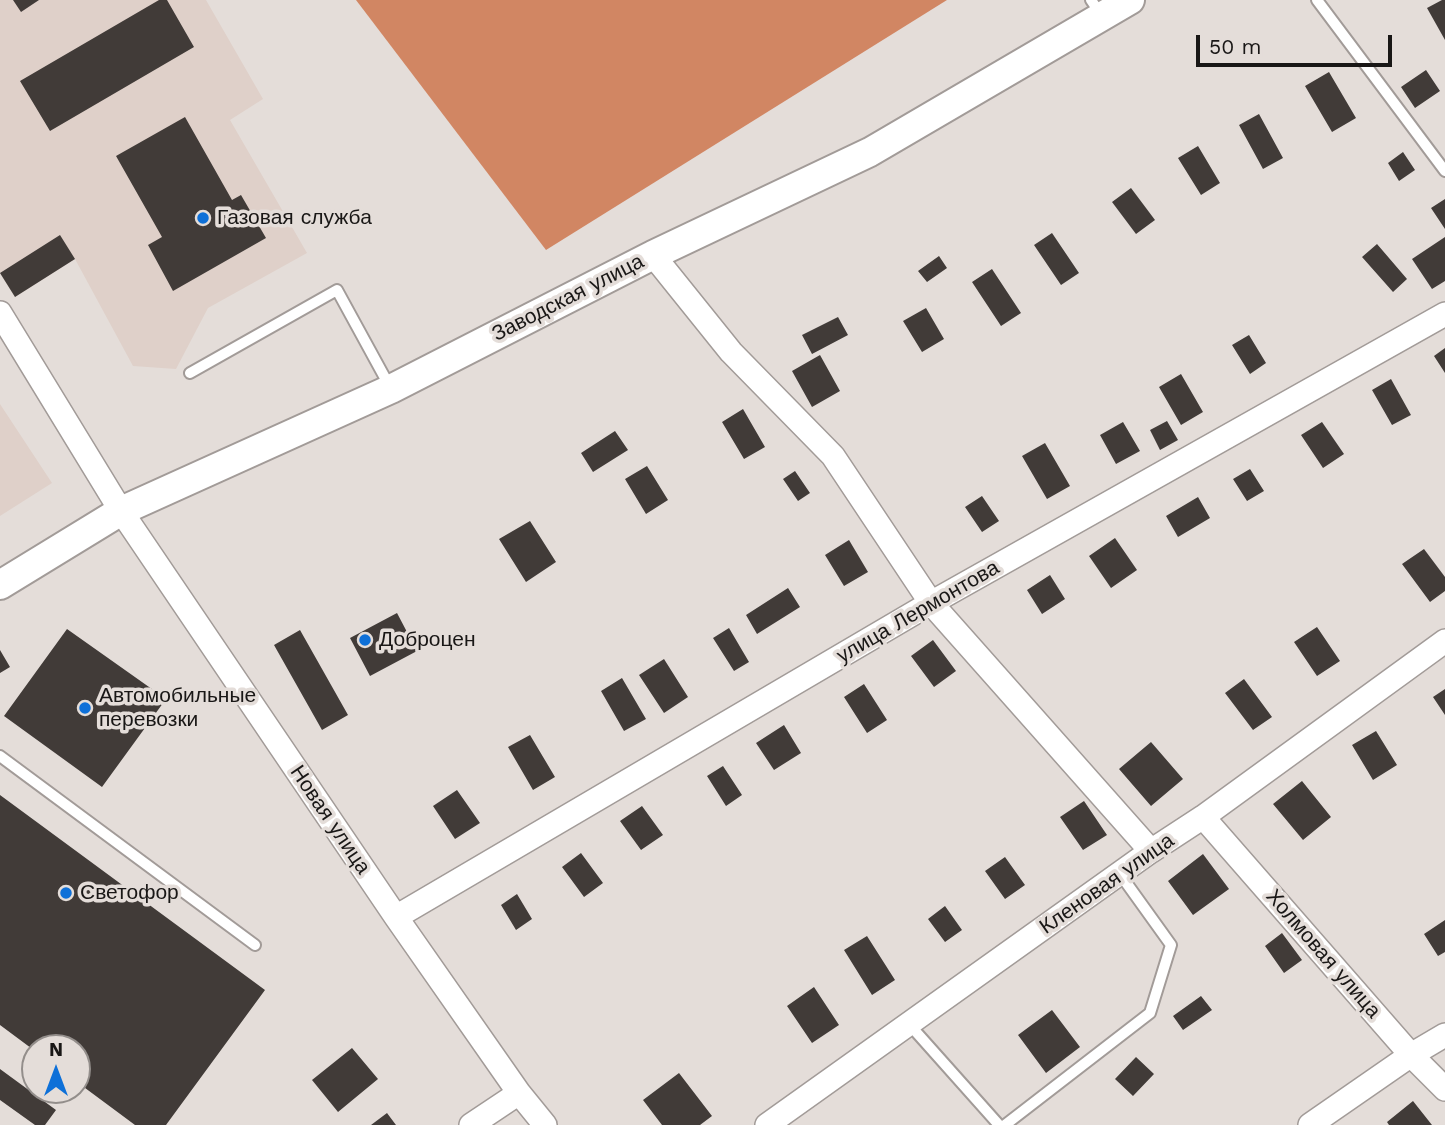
<!DOCTYPE html>
<meta charset="utf-8">
<style>
body{margin:0}
#map{position:relative;width:1445px;height:1125px;overflow:hidden;background:#e4ddd9;font-family:"Work Sans",sans-serif}
canvas{display:block}
.north{position:absolute;left:21px;top:1034px;width:70px;height:70px;box-sizing:border-box;background:#e4ddd9;border:2px solid #938e8b;border-radius:50%;rotate:0deg;font-size:19px;font-weight:700;line-height:28px;text-align:center;color:#191716}
.north::after{content:'';display:block;margin:auto;width:24px;height:32px;background:#0e70d8;clip-path:polygon(50% 0,100% 100%,50% 72%,0 100%)}
.scale{position:absolute;left:1196px;top:35px;width:196px;height:32px;box-sizing:border-box;border:4px solid #191716;border-top:0;padding-left:9px;font-size:21px;line-height:24px;white-space:nowrap;color:#191716;-webkit-text-stroke:5px #e4ddd9;paint-order:stroke}
</style>
<div id="map">
<canvas width="1445" height="1125"></canvas>
<div class="north">N</div>
<div class="scale">50 m</div>
</div>
<script>
const ctx = document.querySelector('canvas').getContext('2d');
ctx.lineJoin = 'round';
function paint(path, color) { ctx.fillStyle = color; ctx.fill(path, 'evenodd'); }
const poly = rows => new Path2D(rows.map(r => 'M' + r).join(''));
function trace(path, color, width, dash) { ctx.strokeStyle = color; ctx.lineWidth = width; ctx.lineCap = dash ? 'butt' : 'round'; ctx.setLineDash(dash || []); ctx.stroke(path); }
function drawText(font, color, halo, rows, align = 'center') {
  ctx.font = font + ' "Work Sans",sans-serif'; ctx.lineWidth = 7; ctx.setLineDash([]); ctx.textBaseline = 'middle'; ctx.strokeStyle = halo; ctx.fillStyle = color; for (const [text, x, y, turn = 0] of rows) {
    ctx.save(); ctx.translate(x, y); ctx.rotate((+turn || 0) * Math.PI / 180); ctx.textAlign = isNaN(turn) ? turn : align; if (halo) ctx.strokeText(text, 0, 0); ctx.fillText(text, 0, 0); ctx.restore();
  }
}
const built = poly([
 [0,0,206,0,263,99,230,120,307,253,208,308,176,369,133,366,75,259,15,297,0,273],
 [0,404,52,483,0,516]
]);
const forest = poly([
 [356,0,947,0,546,250]
]);
const building = poly([
 [13,0,39,0,21,12],
 [159,0,167,0,194,47,50,131,20,81],
 [1442,0,1445,0,1445,40,1427,8],
 [1426,70,1440,91,1415,108,1401,87],
 [1329,72,1356,118,1332,132,1305,86],
 [1259,114,1283,158,1263,169,1239,125],
 [185,117,232,200,241,195,266,238,173,291,148,245,162,237,116,156],
 [1198,146,1220,183,1201,195,1178,158],
 [1403,152,1415,170,1399,181,1388,163],
 [1131,188,1155,220,1136,234,1112,202],
 [1445,199,1445,229,1431,208],
 [1052,233,1079,273,1061,285,1034,245],
 [60,235,75,259,15,297,0,273],
 [1445,237,1445,281,1432,289,1412,259],
 [1377,244,1407,279,1393,292,1362,257],
 [939,256,947,268,927,282,918,271],
 [992,269,1021,313,1001,326,972,282],
 [926,308,944,339,922,352,903,321],
 [838,317,848,335,812,354,802,335],
 [1249,335,1266,363,1250,374,1232,345],
 [1445,348,1445,373,1434,356],
 [820,355,840,391,812,407,792,371],
 [1181,374,1203,412,1181,425,1159,387],
 [1391,379,1411,415,1392,425,1372,390],
 [743,409,765,447,744,459,722,422],
 [1167,421,1178,440,1160,450,1150,430],
 [1123,422,1140,451,1116,464,1100,435],
 [1322,422,1344,454,1323,468,1301,435],
 [615,431,628,450,593,472,581,453],
 [1045,443,1070,486,1047,499,1022,456],
 [647,466,668,500,646,514,625,479],
 [1250,469,1264,491,1247,501,1233,479],
 [795,471,810,493,798,501,783,479],
 [982,496,999,521,982,532,965,507],
 [1198,497,1210,518,1178,537,1166,516],
 [530,521,556,562,526,582,499,539],
 [1115,538,1137,570,1111,588,1089,556],
 [849,540,868,572,844,586,825,555],
 [1424,549,1445,577,1445,591,1430,602,1402,564],
 [1050,575,1065,599,1042,614,1027,590],
 [788,588,800,607,757,634,746,615],
 [397,613,417,651,370,676,350,638],
 [1317,627,1340,661,1317,676,1294,642],
 [729,628,749,662,734,671,713,638],
 [67,629,166,699,102,787,4,716],
 [300,630,348,715,322,730,274,645],
 [933,640,956,671,934,687,911,656],
 [0,650,10,667,0,673],
 [664,659,688,697,664,713,639,675],
 [622,678,646,719,624,731,601,691],
 [1244,679,1272,717,1253,730,1225,693],
 [864,684,887,720,867,733,844,697],
 [1445,689,1445,715,1433,697],
 [784,725,801,753,774,770,756,743],
 [1376,731,1397,765,1373,780,1352,745],
 [530,735,555,777,533,790,508,747],
 [1151,742,1183,779,1151,806,1119,769],
 [723,766,742,795,726,806,707,776],
 [1302,781,1331,817,1303,840,1273,804],
 [457,790,480,823,455,839,433,806],
 [0,795,265,990,166,1125,135,1125,77,1082,77,1048,35,1048,35,1051,0,1025],
 [1084,801,1107,835,1083,850,1060,817],
 [642,806,663,835,641,850,620,821],
 [581,853,603,883,584,897,562,867],
 [1203,854,1229,889,1193,915,1168,881],
 [1005,857,1025,885,1005,899,985,871],
 [517,894,532,919,516,930,501,905],
 [945,906,962,930,945,942,928,919],
 [1445,920,1445,952,1438,956,1424,934],
 [1282,933,1302,960,1284,973,1265,946],
 [867,936,895,980,872,995,844,950],
 [814,987,839,1025,812,1043,787,1006],
 [1201,996,1212,1010,1183,1030,1173,1016],
 [1052,1010,1080,1047,1046,1073,1018,1035],
 [352,1048,378,1079,338,1112,312,1080],
 [1136,1057,1154,1074,1133,1096,1115,1079],
 [0,1069,56,1110,45,1125,35,1125,0,1100],
 [679,1073,712,1116,700,1125,662,1125,643,1100],
 [1413,1101,1432,1125,1389,1125,1387,1122],
 [387,1113,396,1125,371,1125]
]);
const service = poly([
 [1091,0,1102,16],
 [1317,0,1445,171],
 [190,373,337,290,390,387],
 [0,756,255,945],
 [909,1024,999,1125],
 [1005,1125,1150,1013,1171,945,1120,874]
]);
const minor = poly([
 [653,255,731,352,833,456,931,603,1151,851],
 [0,313,121,511,396,917,519,1093,545,1125],
 [1203,817,1411,1055,1445,1089],
 [396,917,931,603,1445,314],
 [471,1125,519,1093],
 [767,1125,1151,851,1203,817,1445,641],
 [1310,1125,1411,1055,1445,1035]
]);
const tertiary = poly([
 [0,585,121,511,391,389,653,255,870,152,1130,0]
]);
const markers = [
 [203,218,7,"#0e70d8"],
 [365,640,7,"#0e70d8"],
 [85,708,7,"#0e70d8"],
 [66,893,7,"#0e70d8"]
];
const poiNames = [
 ["Газовая служба",217,218],
 ["Доброцен",379,640],
 ["Автомобильные",99,696],
 ["перевозки",99,720],
 ["Светофор",80,893]
];
const streetNames = [
 ["Заводская улица",568,298,-27],
 ["улица Лермонтова",918,612,-30],
 ["Новая улица",330,820,56],
 ["Кленовая улица",1107,884,-35],
 ["Холмовая улица",1323,954,49]
];
paint(built, '#dfd0c9');
paint(forest, '#d18663');
paint(building, '#413b38');
trace(service, '#a29b98', 14);
trace(minor, '#a29b98', 26);
trace(tertiary, '#a29b98', 32);
trace(service, '#fff', 10);
trace(minor, '#fff', 23);
trace(tertiary, '#fff', 28);
for (const [x, y, r, color] of markers) { const dot = new Path2D(); dot.arc(x, y, r, 0, 2 * Math.PI); ctx.fillStyle = color; ctx.fill(dot); trace(dot, '#e4ddd9', 2.5); }
drawText('21px', '#191716', '#e4ddd9', poiNames, 'left');
drawText('21px', '#191716', '#e4ddd9', streetNames);
</script>
